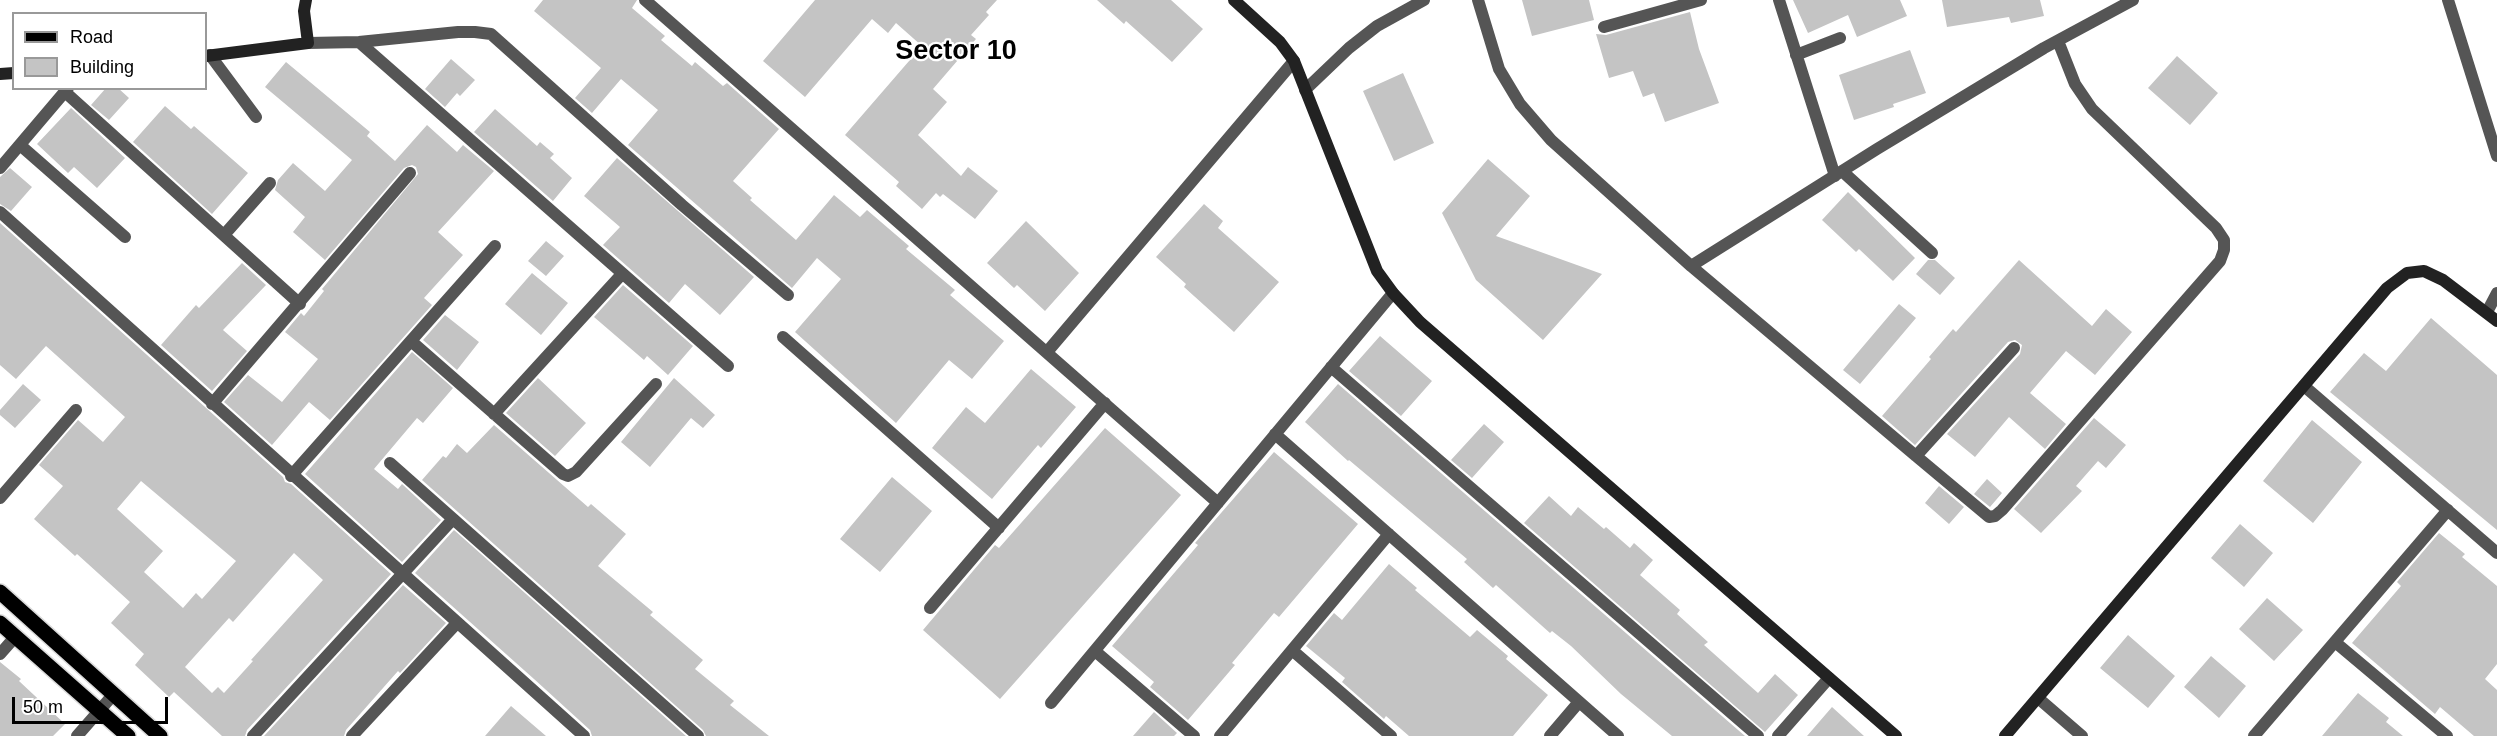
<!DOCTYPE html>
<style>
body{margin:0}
#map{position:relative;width:2497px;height:736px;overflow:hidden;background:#fff;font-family:Arial,sans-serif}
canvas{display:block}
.legend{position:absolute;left:12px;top:12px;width:195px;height:78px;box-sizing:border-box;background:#fff;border:2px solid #999;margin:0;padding:8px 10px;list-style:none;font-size:18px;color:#000}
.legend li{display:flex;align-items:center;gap:12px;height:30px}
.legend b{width:30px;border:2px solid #999}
.scale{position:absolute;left:12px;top:697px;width:156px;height:27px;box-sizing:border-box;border:3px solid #000;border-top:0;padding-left:8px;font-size:18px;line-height:21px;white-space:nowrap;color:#000;-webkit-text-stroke:4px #fff;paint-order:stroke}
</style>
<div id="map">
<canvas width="2497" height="736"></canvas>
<ul class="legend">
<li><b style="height:8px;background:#000"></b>Road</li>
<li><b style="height:16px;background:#c4c4c4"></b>Building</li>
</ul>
<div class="scale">50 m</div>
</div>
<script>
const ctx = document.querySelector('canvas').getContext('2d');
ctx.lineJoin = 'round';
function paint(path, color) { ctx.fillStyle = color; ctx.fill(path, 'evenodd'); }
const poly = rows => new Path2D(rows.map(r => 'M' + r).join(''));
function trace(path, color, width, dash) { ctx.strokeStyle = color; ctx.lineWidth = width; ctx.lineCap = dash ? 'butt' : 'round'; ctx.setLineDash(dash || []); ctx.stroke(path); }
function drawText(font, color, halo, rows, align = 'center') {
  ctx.font = font + ' Arial,sans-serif'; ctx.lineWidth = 4.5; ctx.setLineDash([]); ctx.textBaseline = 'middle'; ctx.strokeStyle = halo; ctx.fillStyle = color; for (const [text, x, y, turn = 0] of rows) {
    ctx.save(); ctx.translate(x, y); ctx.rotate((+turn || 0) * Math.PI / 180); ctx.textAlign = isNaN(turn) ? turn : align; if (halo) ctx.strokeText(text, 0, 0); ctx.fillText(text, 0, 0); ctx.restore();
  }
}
const building = poly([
 [543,0,637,0,632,8,665,36,661,40,692,66,695,62,723,86,727,83,779,129,733,181,752,198,750,200,796,240,834,195,860,217,867,210,909,246,906,249,955,290,950,295,1004,341,972,379,949,360,896,423,795,332,841,279,817,258,792,288,628,145,658,110,621,79,592,113,575,98,601,68,534,11],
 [815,0,997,0,986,12,989,15,971,35,976,39,933,89,947,102,918,135,961,176,968,167,998,191,975,219,943,194,940,197,936,193,922,209,896,186,899,182,845,135,922,46,896,23,888,33,872,19,805,97,763,61],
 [1097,0,1171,0,1203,29,1172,62,1126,21,1124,24],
 [1522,0,1589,0,1594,20,1532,36],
 [1793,0,1900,0,1907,16,1857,37,1848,15,1808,33],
 [1942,0,2040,0,2044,16,2011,23,2009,17,1947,27],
 [1690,12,1699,49,1719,103,1665,122,1654,93,1643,97,1633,71,1609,78,1596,34,1606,35],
 [1910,50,1926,93,1893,104,1894,107,1854,120,1839,75],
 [2177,56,2218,93,2190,125,2148,88],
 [451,59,475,80,460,96,457,93,445,107,425,89],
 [286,62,370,132,367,136,395,161,427,125,457,152,463,145,494,171,438,232,463,255,424,298,432,305,330,420,309,402,272,445,224,402,248,375,282,402,318,359,285,332,301,313,304,316,324,291,322,289,418,174,416,167,412,165,404,168,325,260,293,232,305,217,275,190,278,180,293,163,325,191,352,160,265,87],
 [1403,73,1434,143,1394,161,1363,91],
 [106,88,118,88,129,98,109,120,91,105],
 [165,106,191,129,194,126,248,173,212,214,133,142],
 [71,108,125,158,97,188,74,167,68,173,37,144],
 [495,109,537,146,540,142,554,154,550,158,572,178,553,201,474,132],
 [617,158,754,277,720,315,685,284,669,303,603,245,620,227,584,196],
 [1488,159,1530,196,1496,236,1602,274,1543,340,1476,280,1442,213],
 [10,168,32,187,11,211,0,204,0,177],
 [1848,192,1915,258,1893,281,1859,249,1856,252,1822,220],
 [1204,204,1223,221,1218,228,1279,282,1234,332,1184,287,1186,284,1156,257],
 [1026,221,1079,273,1045,311,1017,285,1014,288,987,263],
 [0,223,283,477,285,482,291,484,391,574,247,730,245,736,222,736,174,692,169,697,135,665,144,654,111,623,130,602,77,554,75,556,34,519,63,486,39,465,78,420,103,442,125,417,46,346,16,379,0,365],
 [141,481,236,561,202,599,196,593,183,608,144,572,163,551,117,509],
 [294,553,323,580,251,660,253,661,224,693,218,687,212,693,185,667,229,618,233,622],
 [546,241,564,256,546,276,528,261],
 [1928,260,1935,260,1955,278,1940,295,1916,274],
 [2019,260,2092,326,2106,309,2132,332,2095,375,2066,351,2030,393,2066,424,2045,449,2009,417,1975,457,1947,434,2020,354,2022,345,2015,340,2008,342,1915,445,1882,416,1931,359,1929,357,1953,329,1956,332],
 [242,263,266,285,223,330,247,351,212,391,161,345,196,305,199,308],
 [532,273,568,303,541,335,505,304],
 [623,285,693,346,668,375,647,356,644,360,594,317],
 [1899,304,1916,318,1860,384,1843,370],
 [445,315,479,342,457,370,423,340],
 [2431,318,2497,375,2497,530,2330,392,2364,353,2386,371],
 [1380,336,1432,381,1401,416,1349,371],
 [412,352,453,388,423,423,417,418,374,469,398,489,402,484,441,520,402,562,305,474],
 [1031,369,1076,407,1041,448,1038,445,992,499,932,448,966,407,985,423],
 [538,378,586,423,555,456,506,413],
 [674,378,715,415,703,428,691,418,650,467,621,442],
 [23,384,41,400,15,428,0,415,0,410],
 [1338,384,1745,736,1672,736,1621,694,1571,646,1552,631,1550,633,1496,585,1493,588,1464,562,1467,559,1349,460,1348,461,1305,422],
 [2094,418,2126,445,2106,468,2098,461,2076,486,2082,491,2041,533,2014,509],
 [2312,420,2362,462,2313,523,2263,481],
 [1484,424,1504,442,1472,478,1451,460],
 [494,425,588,507,591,504,626,534,598,566,653,612,650,615,703,660,695,669,734,701,730,705,769,736,706,736,703,730,422,480,443,456,446,458,457,444,467,453],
 [1105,428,1181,495,1000,699,923,630,995,545,999,548],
 [1274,452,1358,524,1279,617,1274,613,1232,663,1235,665,1188,720,1150,687,1154,682,1112,646,1198,545,1195,543],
 [892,477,932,511,880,572,840,539],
 [1987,479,2002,493,1990,507,1974,494],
 [1939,486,1964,507,1949,524,1925,503],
 [1549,496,1571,516,1578,507,1604,529,1606,527,1630,548,1634,543,1653,560,1640,575,1680,610,1677,614,1708,642,1704,645,1758,693,1775,674,1798,695,1765,732,1524,523],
 [2240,524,2273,553,2244,587,2211,558],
 [454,530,686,736,592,736,590,730,534,679,415,573],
 [2439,533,2465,554,2462,557,2497,586,2497,664,2485,679,2497,690,2497,736,2474,736,2440,707,2435,714,2352,643,2401,586,2397,582],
 [1389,564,1417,588,1415,590,1470,637,1477,630,1508,656,1506,659,1548,695,1513,736,1409,736,1386,716,1384,719,1342,682,1345,678,1306,646,1334,613,1342,620],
 [403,585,446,623,400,673,398,671,346,730,344,736,264,736],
 [2267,598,2303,630,2274,661,2239,629],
 [2128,635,2175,676,2148,708,2100,668],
 [2211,656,2246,686,2219,718,2184,687],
 [0,662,21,679,19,681,65,724,53,736,0,736],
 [2358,693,2389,718,2386,722,2403,736,2322,736],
 [511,706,546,736,485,736],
 [1832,707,1864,736,1807,736],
 [1154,712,1177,733,1174,736,1133,736]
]);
const street = poly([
 [645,0,1218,503],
 [1478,0,1499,69,1520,104,1551,140,1691,266,1916,456],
 [1779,0,1835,176],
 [2448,0,2497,156],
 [1604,27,1701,0],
 [359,42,728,366],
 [308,43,359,42,458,32,475,32,491,34,682,205,788,295],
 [210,55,256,117],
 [1796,55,1840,38],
 [1305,90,1349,48,1377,26,1424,0],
 [65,92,300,304],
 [20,145,125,237],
 [0,168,68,88],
 [1842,171,1932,253],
 [0,212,584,736],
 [224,235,270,183],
 [1691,266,1877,149,2044,48,2133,0],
 [2487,312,2497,293],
 [783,337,999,528],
 [411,341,563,474,568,476,576,472,656,384],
 [2014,348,1916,456,1989,517,1995,516,2002,510,2220,261,2224,250,2224,240,2216,228,2092,109,2075,84,2058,41],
 [1047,352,1294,61],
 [1331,367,1758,736],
 [2304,386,2497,553],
 [212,404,410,173],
 [494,414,622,274],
 [1275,434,1618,736],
 [390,463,698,736],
 [291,476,495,246],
 [0,498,76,410],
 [930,608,1105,403],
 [2335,642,2447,736],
 [1292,650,1391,736],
 [1095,651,1194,736],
 [0,654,15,637],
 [2038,698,2082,736],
 [1051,703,1393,293],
 [77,736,113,695],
 [253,736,453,519],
 [352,736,457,623],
 [1220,736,1389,534],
 [1550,736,1579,702],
 [1778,736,1829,678],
 [2254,736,2448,510]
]);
const secondary = poly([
 [1234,0,1280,42,1294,61,1377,271,1393,293,1420,322,1896,736],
 [206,56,308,43,304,11,306,0],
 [0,74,14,73],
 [2005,736,2387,288,2407,273,2424,271,2443,280,2497,321]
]);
const primary = poly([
 [0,592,160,736],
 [0,623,128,736]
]);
const districtNames = [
 ["Sector 10",956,52]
];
paint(building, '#c4c4c4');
trace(primary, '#dbdbdb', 18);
trace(street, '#555', 12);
trace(secondary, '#222', 12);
trace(primary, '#000', 15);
drawText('bold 27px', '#000', '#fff', districtNames);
</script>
